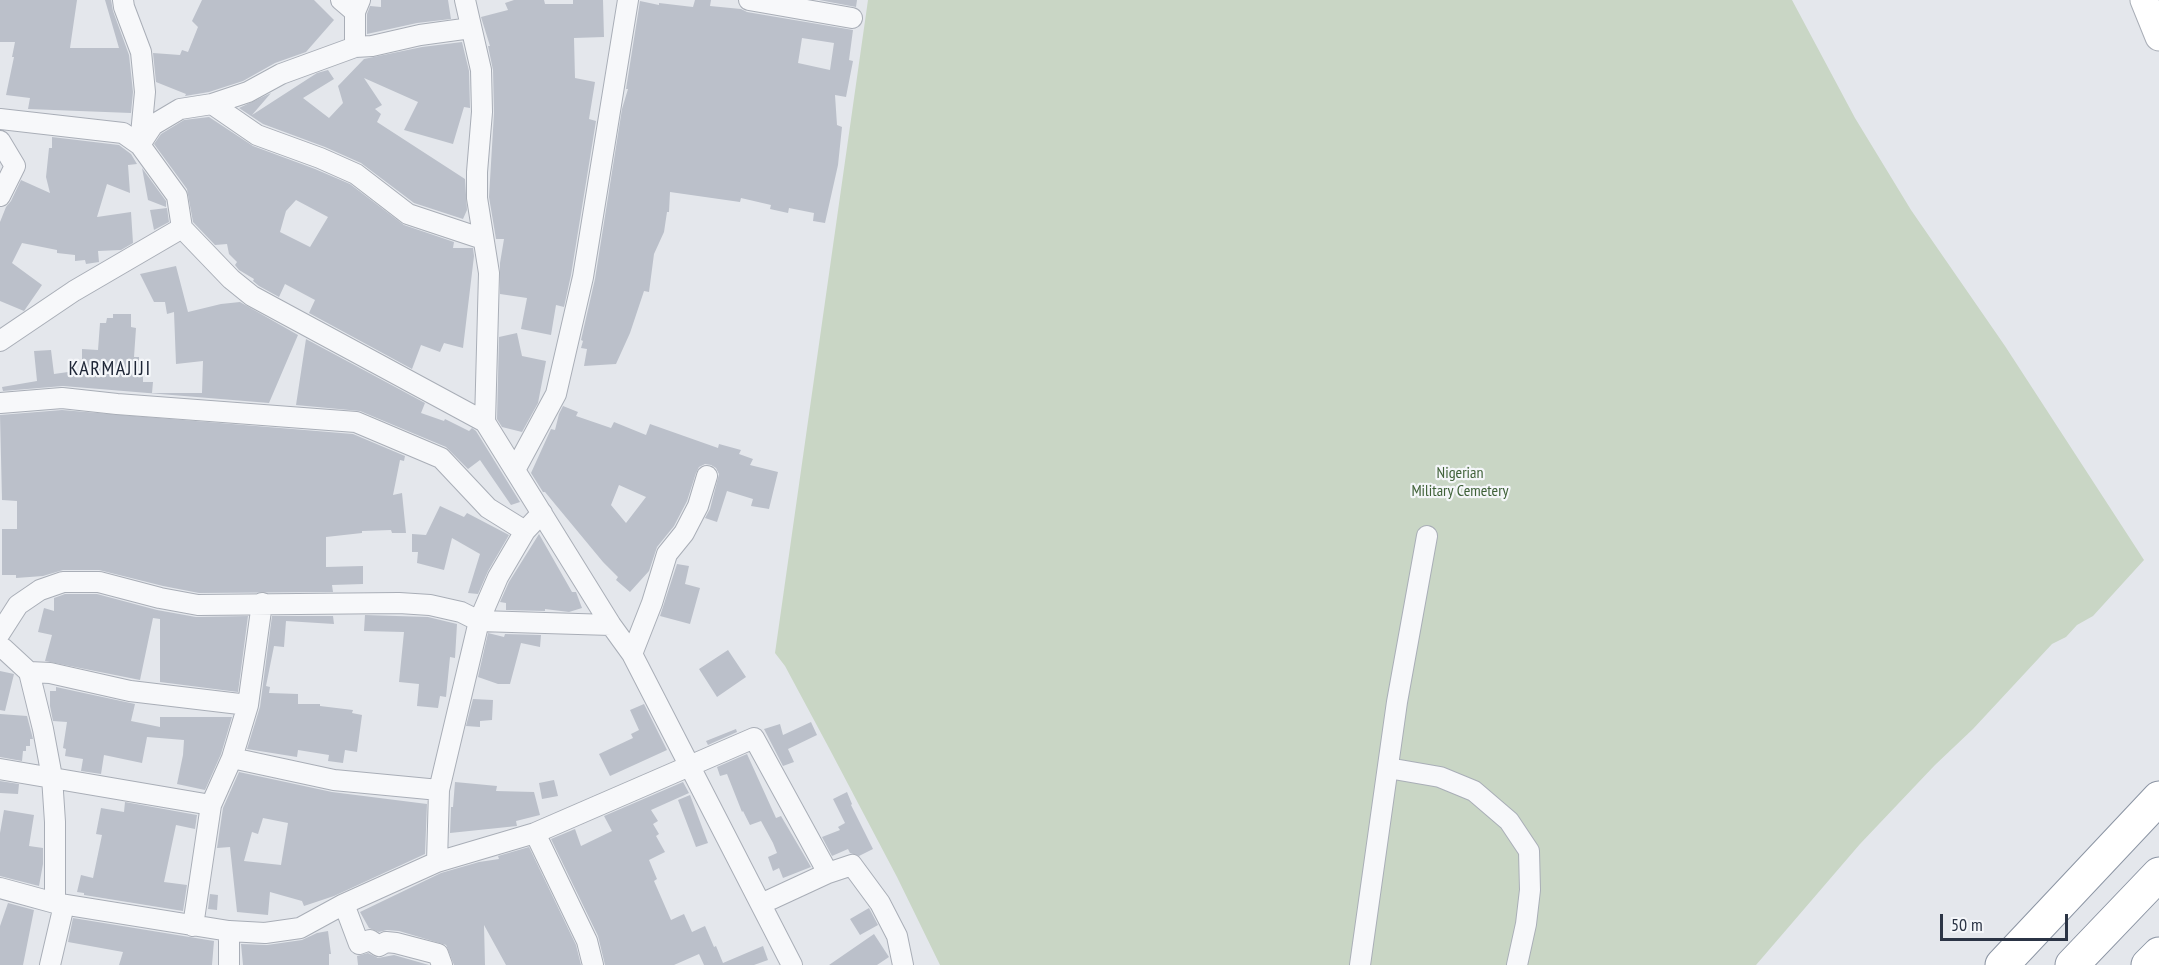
<!DOCTYPE html>
<style>
body{margin:0}
#map{position:relative;width:2159px;height:965px;overflow:hidden;background:#e4e7ec;font-family:"PT Sans Narrow",sans-serif}
canvas{display:block}
.scale{position:absolute;left:1940px;top:914px;width:128px;height:27px;box-sizing:border-box;border:3px solid #2b3445;border-top:0;padding-left:8px;font-size:18px;line-height:21px;white-space:nowrap;color:#2b3445;-webkit-text-stroke:4px #f4f6f9;paint-order:stroke}
</style>
<div id="map">
<canvas width="2159" height="965"></canvas>
<div class="scale">50 m</div>
</div>
<script>
const ctx = document.querySelector('canvas').getContext('2d');
ctx.lineJoin = 'round';
function paint(path, color) { ctx.fillStyle = color; ctx.fill(path, 'evenodd'); }
const poly = rows => new Path2D(rows.map(r => 'M' + r).join(''));
function trace(path, color, width, dash) { ctx.strokeStyle = color; ctx.lineWidth = width; ctx.lineCap = dash ? 'butt' : 'round'; ctx.setLineDash(dash || []); ctx.stroke(path); }
function drawText(font, color, halo, rows, align = 'center') {
  ctx.font = font + ' "PT Sans Narrow",sans-serif'; ctx.lineWidth = 4.5; ctx.setLineDash([]); ctx.textBaseline = 'middle'; ctx.strokeStyle = halo; ctx.fillStyle = color; for (const [text, x, y, turn = 0] of rows) {
    ctx.save(); ctx.translate(x, y); ctx.rotate((+turn || 0) * Math.PI / 180); ctx.textAlign = isNaN(turn) ? turn : align; if (halo) ctx.strokeText(text, 0, 0); ctx.fillText(text, 0, 0); ctx.restore();
  }
}
const green = poly([
 [868,0,1792,0,1855,118,1911,210,2005,346,2144,560,2093,616,2077,625,2066,637,2052,644,1973,729,1935,765,1860,844,1756,965,940,965,897,877,829,748,785,666,775,653]
]);
const building = poly([
 [0,0,77,0,70,48,119,48,105,0,111,0,113,11,129,55,133,92,131,113,28,109,30,98,6,95,14,57,12,57,15,42,0,42],
 [202,0,314,0,334,20,306,52,275,63,243,81,209,92,185,96,186,94,156,82,153,53,180,55,182,50,188,52,198,27,192,21],
 [381,0,448,0,451,19,417,23,367,34,367,14,370,6,381,7],
 [514,0,544,0,545,4,573,4,573,0,603,0,604,37,574,38,575,78,595,82,589,119,596,121,571,275,564,307,556,305,551,335,521,329,527,298,500,294,500,263,504,239,496,239,489,197,494,113,493,70,488,46,490,46,481,17,508,10,505,3],
 [695,0,711,0,710,6,741,9,747,12,853,30,849,60,853,61,846,97,835,95,837,125,842,127,838,165,825,223,813,221,814,213,789,208,788,213,770,209,771,205,741,198,740,202,670,192,669,212,667,212,664,232,654,254,649,292,644,291,630,333,616,364,584,366,587,349,581,348,583,341,581,340,595,279,622,109,628,89,626,89,640,1,659,5,659,3,693,7],
 [802,38,834,43,830,70,798,63],
 [819,0,857,0,856,7],
 [462,42,469,71,470,108,464,107,453,144,404,130,418,102,364,78,382,105,375,109,381,114,377,122,465,179,467,210,463,219,414,203,361,163,325,147,263,124,239,108,271,93,252,115,317,73,328,70,334,79,303,98,329,118,343,103,338,86,364,59,422,47],
 [209,117,253,146,315,169,350,184,404,225,454,242,453,248,473,248,474,256,463,348,444,343,440,352,421,345,412,369,309,313,315,300,285,284,279,297,259,286,253,281,254,279,239,270,235,265,237,262,229,254,227,244,215,245,193,222,187,189,154,144,161,134,184,120],
 [296,200,328,217,310,247,280,232,286,211],
 [52,137,119,145,131,154,137,164,128,165,130,193,107,184,97,217,131,212,133,243,121,250,98,251,99,262,86,264,85,260,75,261,75,255,57,253,57,250,22,243,12,263,42,285,24,311,0,301,0,222,6,207,11,201,21,180,50,193,46,177,49,148,52,148],
 [142,168,166,201,166,207,148,200],
 [167,208,169,222,154,230,150,210],
 [176,266,188,312,221,304,240,302,298,335,269,403,63,386,3,391,2,387,37,381,34,351,51,350,54,374,82,370,82,349,98,350,100,323,106,323,107,318,113,318,113,314,131,314,131,327,136,328,134,357,139,357,139,370,143,370,143,382,153,382,152,393,202,393,203,361,176,364,174,312,167,314,165,302,154,302,140,274],
 [517,333,522,356,546,361,538,403,522,432,502,427,497,419,499,337],
 [306,339,425,403,421,413,444,421,445,419,469,431,472,428,476,431,520,502,511,505,480,460,468,469,446,447,360,411,296,405],
 [563,406,578,412,576,416,611,428,614,422,646,435,650,424,718,448,719,444,741,450,739,454,753,459,750,465,778,472,769,509,751,506,753,499,727,491,717,522,705,518,710,509,719,474,716,468,711,465,705,464,699,467,696,473,687,501,674,526,657,547,649,571,630,592,616,580,618,577,603,562,545,492,543,492,531,473,551,429,555,430,559,414],
 [619,485,646,497,626,523,611,505],
 [62,410,353,434,405,456,404,461,400,460,393,495,402,493,406,533,392,533,391,530,362,531,362,533,326,537,326,567,363,566,363,584,332,585,333,592,199,593,163,586,99,570,63,570,43,576,16,578,16,575,2,575,2,529,17,529,17,501,2,500,0,415],
 [440,506,464,517,467,513,509,535,488,571,478,594,468,593,480,554,452,538,444,570,417,563,418,552,412,552,412,534,426,535],
 [539,534,572,592,576,592,582,608,569,612,545,609,545,611,506,610,506,603,500,602,509,582],
 [677,564,689,566,685,584,700,588,690,624,660,616],
 [65,594,97,594,157,610,196,617,248,616,238,692,160,682,160,619,153,618,140,680,45,661,52,635,38,632,44,608,54,611,54,598],
 [365,615,428,617,457,624,455,658,450,657,446,697,440,696,438,708,417,706,419,684,399,682,404,632,364,631],
 [272,616,333,616,334,624,286,621,284,647,274,646,266,686,270,687,269,693,298,694,298,704,320,704,320,706,353,710,352,713,362,715,357,752,345,750,343,763,328,761,329,755,298,750,297,757,247,749,260,707],
 [488,633,504,637,505,634,541,635,540,647,521,643,510,684,498,684,478,677],
 [728,650,746,677,717,697,699,669],
 [0,671,14,674,5,711,0,710],
 [56,687,135,704,131,721,160,727,160,717,232,717,221,754,205,790,177,784,183,755,184,740,147,737,142,763,104,755,101,774,81,771,83,759,65,756,66,749,63,748,67,722,53,721,50,706,50,691,56,691],
 [473,699,493,700,492,720,480,721,480,727,466,726],
 [644,704,667,750,610,776,599,754,633,738,631,734,639,730,630,710],
 [0,714,27,716,33,739,30,739,30,746,26,746,26,751,23,751,22,761,0,757],
 [811,722,817,735,788,749,794,762,783,766,764,729,780,724,783,735],
 [736,729,737,732,708,745,706,741],
 [747,754,776,818,781,816,811,867,783,878,779,868,773,871,768,857,777,853,773,843,761,821,750,825,743,811,742,812,727,774,720,776,717,767],
 [239,772,332,792,427,804,425,854,334,896,304,906,302,901,270,892,268,915,237,912,230,847,217,848,223,808],
 [263,818,288,823,281,865,244,861,252,832,258,834],
 [554,780,558,796,542,799,539,783],
 [0,781,19,784,18,794,0,793],
 [455,782,497,786,496,791,534,792,540,815,516,821,517,826,450,833,451,807,453,807],
 [683,782,689,793,651,810,658,821,653,824,659,834,656,836,665,852,649,860,657,879,654,881,671,920,684,914,692,932,705,926,714,947,716,946,723,963,763,946,768,960,754,965,704,965,699,954,674,965,605,965,598,936,551,839,575,829,581,846,612,831,604,816],
 [847,792,852,804,851,805,873,849,859,856,850,853,848,849,832,856,822,837,840,830,838,827,845,823,833,799],
 [690,795,708,843,696,847,678,800],
 [125,802,197,815,195,829,176,825,164,882,187,885,183,911,84,895,84,893,77,892,81,875,93,878,102,835,96,834,101,808,124,812],
 [4,810,34,815,29,846,43,848,43,864,39,886,0,876,0,833],
 [529,847,576,945,581,965,506,965,484,925,485,965,454,965,446,945,399,931,387,930,379,932,369,928,360,912,441,873,479,862,499,859,498,856],
 [210,894,218,895,217,910,208,909],
 [8,903,34,910,23,965,0,965,0,926],
 [869,908,878,925,860,935,850,919],
 [73,918,214,941,212,965,119,965,123,952,68,942],
 [328,931,331,954,329,954,329,965,243,965,241,944,267,945,302,940,317,933],
 [874,934,889,957,877,965,829,965],
 [368,953,378,958,394,955,429,965,358,965,357,956]
]);
const street = poly([
 [123,0,124,7,141,52,145,92,140,145],
 [341,0,355,12,360,0],
 [465,0,481,70,482,112,477,172,477,198,489,273,485,422,611,625,632,654,792,965],
 [749,0,852,18],
 [355,12,355,47],
 [471,28,420,35,372,46,355,47,281,74,248,92,212,104,257,135,320,158,356,174,408,214,483,239],
 [0,119,123,133,140,145,177,196,182,228,231,279,252,296,485,422],
 [0,141,15,166,0,196],
 [141,143,153,125,180,109,212,104],
 [0,341,74,291,182,228],
 [0,403,62,398,117,404,356,422,441,458,488,508,525,531,542,513],
 [515,470,556,394,583,277,628,0],
 [0,633,18,605,40,590,63,582,99,582,160,598,198,605,399,603,430,605,461,612,479,621,611,625],
 [0,649,3,648,29,672,43,729,52,777,55,822,55,903],
 [632,654,652,603,667,554,684,533,698,506,707,476],
 [29,672,50,673,130,691,248,705],
 [232,758,334,780,439,790],
 [1388,768,1440,777,1474,791,1509,821,1529,851,1530,890,1526,924,1517,965],
 [0,769,211,805],
 [535,833,587,941,593,965],
 [437,862,439,790,479,621,498,577,525,531],
 [0,888,55,903,229,931,265,933,300,928,344,904,437,862,535,833,754,738,828,873,852,865,880,903,897,936,903,965],
 [344,904,359,944,370,940,379,946,386,942,396,943,438,954,442,965],
 [761,904,828,873],
 [193,926,211,805,232,758,248,705,262,603],
 [50,965,64,905],
 [229,965,229,931],
 [1360,965,1397,702,1427,536]
]);
const secondary = poly([
 [2144,0,2159,37]
]);
const highway = poly([
 [2002,965,2159,798],
 [2072,965,2159,874],
 [2148,965,2159,954]
]);
const parkNames = [
 ["Nigerian",1460,473],
 ["Military Cemetery",1460,491]
];
const quarterNames = [
 ["KARMAJIJI",110,369]
];
paint(green, '#c9d6c5');
paint(building, '#bbc0ca');
trace(street, '#a9aeb7', 22);
trace(secondary, '#a9aeb7', 29);
trace(highway, '#8b94a3', 35);
trace(street, '#f7f8fa', 20);
trace(secondary, '#fff', 27);
trace(highway, '#fff', 33);
drawText('16px', '#3f6138', '#f4f6f9', parkNames);
ctx.letterSpacing = '1.5px';
drawText('20px', '#1d2536', '#f4f6f9', quarterNames);
ctx.letterSpacing = '0px';
</script>
